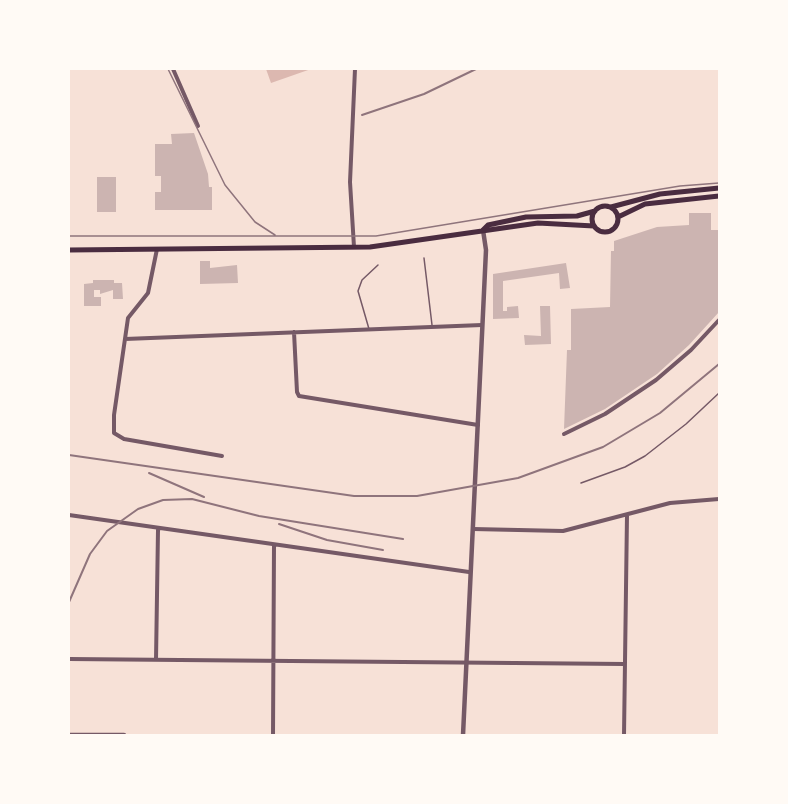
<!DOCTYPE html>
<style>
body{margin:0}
#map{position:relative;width:788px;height:804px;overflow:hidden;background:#f7e1d7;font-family:Signika,sans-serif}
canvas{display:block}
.frame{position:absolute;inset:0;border:70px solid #fffaf5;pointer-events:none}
</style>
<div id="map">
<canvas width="788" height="804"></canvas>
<div class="frame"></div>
</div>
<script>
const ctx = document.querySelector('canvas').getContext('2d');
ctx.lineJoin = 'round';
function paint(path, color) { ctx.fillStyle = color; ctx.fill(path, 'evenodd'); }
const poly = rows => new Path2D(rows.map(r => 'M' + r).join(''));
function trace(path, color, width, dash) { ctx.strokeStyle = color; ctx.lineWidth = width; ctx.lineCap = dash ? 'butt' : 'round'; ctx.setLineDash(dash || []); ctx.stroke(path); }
const water = poly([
 [266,69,311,69,271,83]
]);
const building = poly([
 [194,133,208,174,209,187,212,187,212,210,155,210,155,192,161,192,161,176,155,176,155,144,172,144,171,134],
 [97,177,116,177,116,212,97,212],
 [689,213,711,213,711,230,719,230,719,312,689,345,657,374,605,409,564,429,567,350,571,350,571,309,610,307,611,251,614,251,614,241,657,227,689,225],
 [200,261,210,261,210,268,237,265,238,283,200,284],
 [566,263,570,288,560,289,559,273,503,281,503,311,507,311,507,307,518,306,519,318,493,319,493,274],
 [93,280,114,280,114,283,122,283,123,299,113,299,113,290,100,294,100,290,94,290,94,297,101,297,101,306,84,306,84,284,93,283],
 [540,306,550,306,551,344,525,345,524,335,541,336]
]);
const service = poly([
 [424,258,432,325],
 [369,329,358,291,362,280,378,265],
 [581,483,625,467,645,456,686,424,719,393]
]);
const minor = poly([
 [173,69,198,126],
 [354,247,350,182,355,69],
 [157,249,148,293,128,318,114,415,114,433,124,439,222,456],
 [294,332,297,392,299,396,478,425],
 [125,339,482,325],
 [564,434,605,414,656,380,691,350,719,320],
 [69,515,469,572],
 [473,529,563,531,670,503,719,499],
 [69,659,625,664],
 [156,660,158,530],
 [273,735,274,545],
 [624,735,627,515]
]);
const tertiary = poly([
 [69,735,124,735],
 [463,735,486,250,483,230]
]);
const primary = poly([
 '592 219a13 13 0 1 1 26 0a13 13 0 1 1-26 0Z',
 [611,207,660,194,719,188],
 [618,217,645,204,719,196],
 [483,230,488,225,526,217,577,216,595,211],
 [69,250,370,247,538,223,594,226]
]);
const tram = poly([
 [168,69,225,185,255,222,275,235],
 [69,236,376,236,680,186,719,183]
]);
const rail = poly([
 [362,115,424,94,476,69],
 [69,455,354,496,417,496,518,478,603,447,660,413,719,364],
 [149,473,204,497],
 [279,524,327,540,383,550],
 [69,602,90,554,107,531,138,509,163,500,192,499,259,516,403,539]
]);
paint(water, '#dcb8b0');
paint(building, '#ccb4b1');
trace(service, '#755966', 1.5);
trace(minor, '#755966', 4);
trace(tertiary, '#755966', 4.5);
trace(primary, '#4a2c40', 5);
trace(tram, '#8f747c', 1.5);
trace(rail, '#8f747c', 2);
</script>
